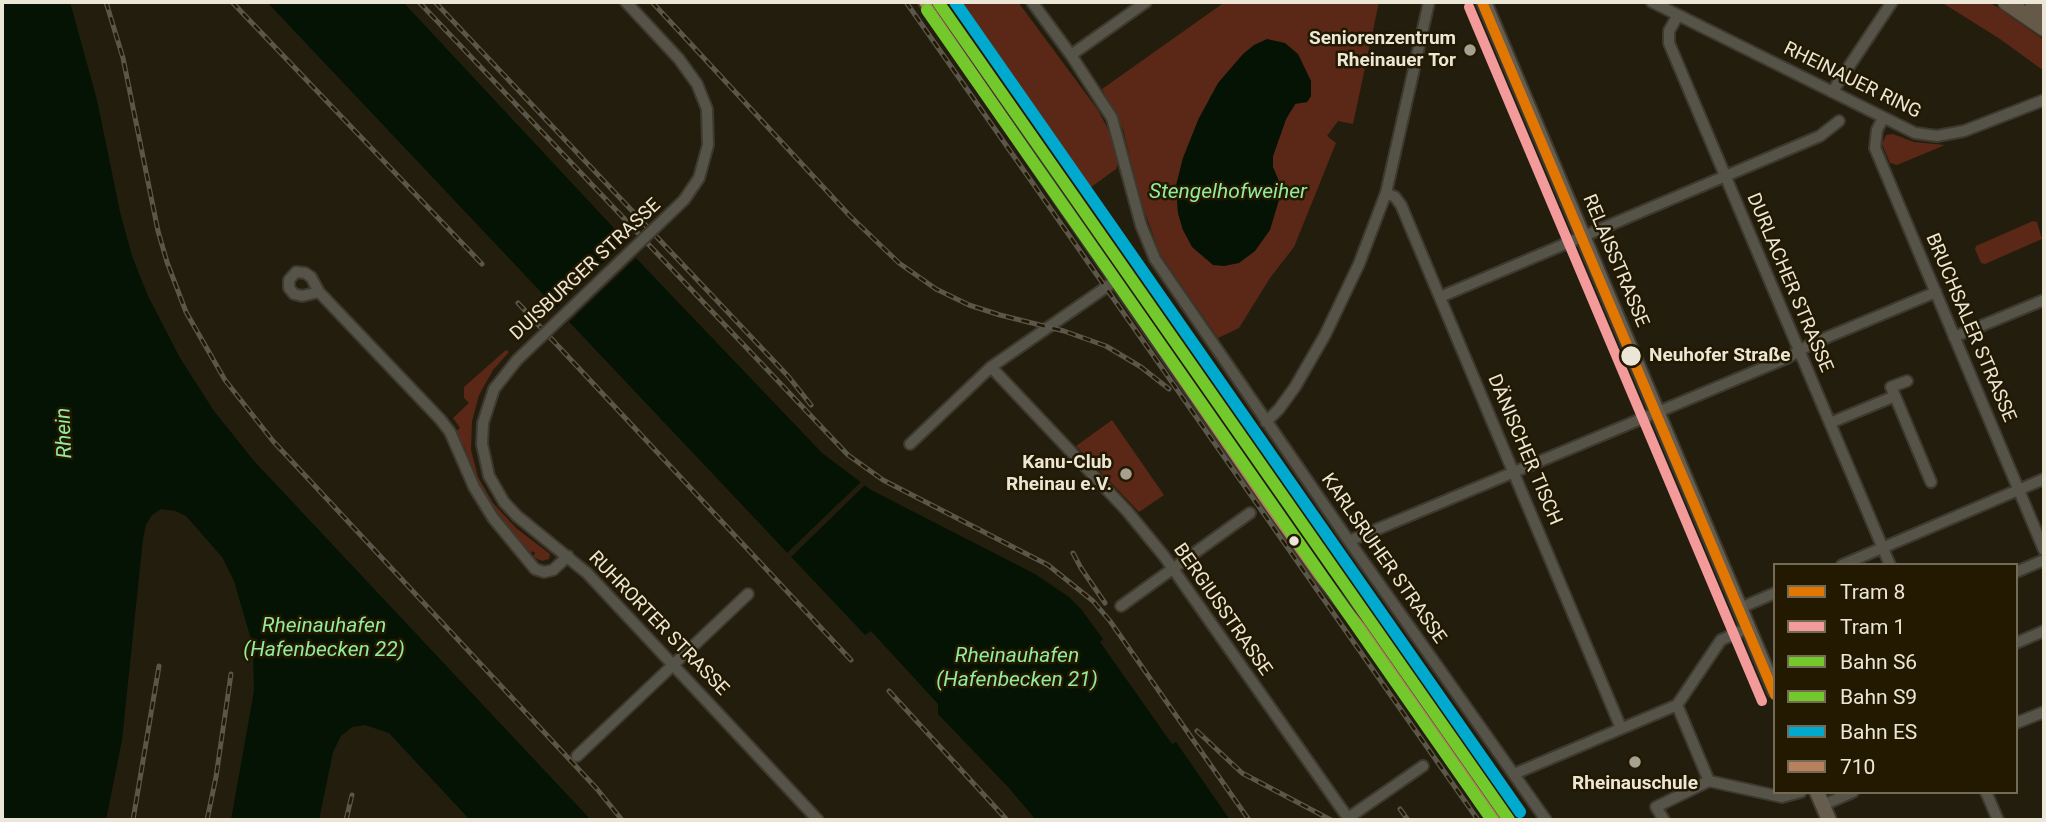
<!DOCTYPE html>
<meta charset="utf-8">
<style>
body{margin:0}
#map{position:relative;width:2046px;height:822px;overflow:hidden;background:#231d0d;font-family:Roboto,sans-serif}
canvas{display:block}
.frame{position:absolute;inset:0;border:4px solid #ece6d6;pointer-events:none}
.legend{position:absolute;left:1773px;top:563px;width:245px;height:231px;box-sizing:border-box;background:#221900;border:2px solid #736b56;margin:0;padding:9px 12px;list-style:none;font-size:21px;color:#ece6d6}
.legend li{display:flex;align-items:center;gap:14px;height:35px}
.legend b{width:35px;border:2px solid #736b56}
</style>
<div id="map">
<canvas width="2046" height="822"></canvas>
<div class="frame"></div>
<ul class="legend">
<li><b style="height:9px;background:#e17600"></b>Tram 8</li>
<li><b style="height:9px;background:#f39b9b"></b>Tram 1</li>
<li><b style="height:9px;background:#73c82c"></b>Bahn S6</li>
<li><b style="height:9px;background:#73c82c"></b>Bahn S9</li>
<li><b style="height:9px;background:#00a9ce"></b>Bahn ES</li>
<li><b style="height:9px;background:#b6815c"></b>710</li>
</ul>
</div>
<script>
const ctx = document.querySelector('canvas').getContext('2d');
ctx.lineJoin = 'round';
function paint(path, color) { ctx.fillStyle = color; ctx.fill(path, 'evenodd'); }
const poly = rows => new Path2D(rows.map(r => 'M' + r).join(''));
function trace(path, color, width, dash) { ctx.strokeStyle = color; ctx.lineWidth = width; ctx.lineCap = dash ? 'butt' : 'round'; ctx.setLineDash(dash || []); ctx.stroke(path); }
function drawText(font, color, halo, rows, align = 'center') {
  ctx.font = font + ' Roboto,sans-serif'; ctx.lineWidth = 5; ctx.setLineDash([]); ctx.textBaseline = 'middle'; ctx.strokeStyle = halo; ctx.fillStyle = color; for (const [text, x, y, turn = 0] of rows) {
    ctx.save(); ctx.translate(x, y); ctx.rotate((+turn || 0) * Math.PI / 180); ctx.textAlign = isNaN(turn) ? turn : align; if (halo) ctx.strokeText(text, 0, 0); ctx.fillText(text, 0, 0); ctx.restore();
  }
}
const green = poly([
 [959,2,1018,2,1098,110,1111,135,1120,160,1116,169,1090,188],
 [1225,2,1379,2,1353,124,1338,121,1327,136,1336,143,1294,247,1270,278,1239,328,1218,338,1160,254,1140,199,1123,129,1102,89],
 [1311,81,1311,96,1307,102,1296,103,1286,119,1273,156,1273,167,1183,230,1178,213,1176,186,1183,158,1199,118],
 [1941,2,1989,2,1997,7,2044,40,2044,71,2000,39],
 [1893,134,1914,142,1945,145,1897,165,1890,163,1882,144,1886,135],
 [2033,221,2037,222,2042,239,1985,264,1981,263,1975,249,1976,246],
 [506,350,509,352,493,370,479,395,472,421,471,450,478,477,493,503,516,528,550,554,549,559,542,561,533,557,535,553,533,551,531,553,496,514,481,491,465,448,455,432,460,428,453,418,469,403,464,398,464,387],
 [1112,420,1164,495,1139,512,1076,446]
]);
const water = poly([
 [2,2,70,2,97,100,120,212,132,256,148,296,180,358,214,411,254,461,591,820,470,820,389,733,365,725,352,727,341,736,333,752,319,820,231,820,254,691,253,646,234,581,222,557,186,516,175,511,161,509,152,515,146,525,143,539,122,740,106,820,2,820],
 [267,2,403,2,624,239,634,256,822,453,871,490,1035,574,1069,597,1081,609,1103,639,1100,642,1172,744,1176,742,1230,820,1036,820,1009,788,938,714,938,704,871,631,865,635],
 [1267,39,1285,43,1298,54,1311,81,1311,96,1307,102,1295,104,1286,119,1273,156,1273,167,1279,181,1279,200,1270,230,1255,251,1239,263,1224,266,1213,265,1192,247,1183,230,1178,213,1176,186,1183,158,1199,118,1218,83,1243,54,1254,45]
]);
const pier = poly([
 [628,239,638,256,567,324,554,310],
 [863,480,867,483,789,559,785,555]
]);
const minor = poly([
 [626,2,679,59,697,84,707,109,708,145],
 [924,2,1268,504,1320,577,1361,628,1495,820],
 [1032,2,1071,55,1112,118,1141,225,1155,259,1349,541,1546,820],
 [1652,2,1915,133,1937,136,1964,131,2044,100],
 [1678,15,1669,31,1669,43,1890,565],
 [1071,55,1146,2],
 [1832,92,1892,2],
 [1883,118,1877,130,1875,148,2044,550],
 [1386,193,1395,197,1401,205,1621,728],
 [319,292,302,296,294,294,289,288,289,280,296,272,305,273,311,277,319,292,440,419,450,432,474,487,493,518,535,569,544,572,553,570,568,556],
 [1440,297,1820,136,1839,121],
 [1954,337,2044,300],
 [991,367,1127,511,1164,556,1348,818,1423,766],
 [494,389,483,423,482,444,489,476,504,502,517,516,587,573,818,820],
 [1895,396,1931,482],
 [1266,422,1279,409,1295,387,1325,335,1359,264,1386,193,1429,2],
 [1830,423,1895,396,1891,387,1907,381],
 [910,444,991,367,1115,281],
 [1349,541,1787,358,1811,344,1936,292],
 [1842,565,2044,479],
 [2016,572,2044,560],
 [1121,606,1250,513],
 [1740,608,1775,593],
 [2016,643,2044,631],
 [1677,705,1709,781],
 [2016,723,2044,712],
 [577,756,748,594],
 [1514,774,1677,705,1721,640,1748,628],
 [1986,792,1998,820],
 [1823,805,1853,792],
 [1664,820,1656,807,1709,781,1782,797,1801,792]
]);
const major = poly([
 [1484,2,1775,691],
 [1817,792,1829,820]
]);
const highway = poly([
 [2006,2,2044,28],
 [2033,2,2044,9]
]);
const rail = poly([
 [106,2,123,58,158,231,167,262,186,312,225,380,273,441,597,789,622,820],
 [232,2,482,264],
 [419,2,848,455,883,480,1048,565,1093,601,1110,621,1249,820],
 [435,2,788,376,811,405],
 [652,2,850,216,899,263,936,289,969,305,1000,315,1064,331,1106,346,1141,367,1169,389],
 [906,2,1478,820],
 [518,303,851,660],
 [1073,553,1081,568,1105,603],
 [889,691,1007,820],
 [1197,731,1242,773,1331,820],
 [1400,809,1408,820],
 [133,820,159,666],
 [207,820,216,777,231,674],
 [346,820,352,795]
]);
const minorBridge = poly([
 [494,389,517,360,684,200,699,178,708,145]
]);
const bus1 = poly([
 [924,2,1268,504,1320,577,1361,628,1495,820]
]);
const rail1 = poly([
 [938,2,1509,820]
]);
const rail2 = poly([
 [927,10,1492,820]
]);
const rail3 = poly([
 [955,2,1520,812]
]);
const tram1 = poly([
 [1482,2,1775,695]
]);
const tram2 = poly([
 [1469,7,1762,701]
]);
const markers = [
 [1470,50,7,"#a6a090"],
 [1631,356,11,"#ece6d6"],
 [1126,474,7,"#a6a090"],
 [1294,541,6,"#ece6d6"],
 [1635,762,7,"#a6a090"]
];
const poiNames = [
 ["Seniorenzentrum",1456,39],
 ["Rheinauer Tor",1456,61],
 ["Kanu-Club",1112,463],
 ["Rheinau e.V.",1112,485],
 ["Rheinauschule",1635,784,"center"]
];
const streetNames = [
 ["RHEINAUER RING",1852,81,26],
 ["RELAISSTRASSE",1615,261,67],
 ["DUISBURGER STRASSE",586,270,-43],
 ["DURLACHER STRASSE",1789,283,67],
 ["BRUCHSALER STRASSE",1970,328,67],
 ["DÄNISCHER TISCH",1524,450,67],
 ["KARLSRUHER STRASSE",1383,559,55],
 ["BERGIUSSTRASSE",1222,610,55],
 ["RUHRORTER STRASSE",658,624,46]
];
const stopNames = [
 ["Neuhofer Straße",1649,356]
];
const waterNames = [
 ["Stengelhofweiher",1228,193],
 ["Rhein",65,433,-92],
 ["Rheinauhafen",324,627],
 ["(Hafenbecken 22)",324,651],
 ["Rheinauhafen",1017,657],
 ["(Hafenbecken 21)",1017,681]
];
paint(green, '#5b2817');
paint(water, '#041304');
paint(pier, '#231d0d');
trace(minor, '#3d392e', 14);
trace(major, '#3d392e', 18);
trace(highway, '#3d392e', 19);
trace(minor, '#565348', 10);
trace(major, '#665d4e', 14);
trace(highway, '#655948', 16);
trace(rail, '#5a564a', 5);
trace(rail, '#221900', 2.5, [8]);
trace(minorBridge, '#3d392e', 14, []);
trace(minorBridge, '#565348', 10);
trace(bus1, '#b6815c', 10);
trace(rail1, '#73c82c', 12);
trace(rail2, '#73c82c', 12);
trace(rail3, '#00a9ce', 12);
trace(tram1, '#e17600', 10);
trace(tram2, '#f39b9b', 10);
for (const [x, y, r, color] of markers) { const dot = new Path2D(); dot.arc(x, y, r, 0, 2 * Math.PI); ctx.fillStyle = color; ctx.fill(dot); trace(dot, '#221900', 2.5); }
drawText('bold 19px', '#ece6d6', '#221900', poiNames, 'right');
drawText('19px', '#ece6d6', '#221900', streetNames);
drawText('bold 19px', '#ece6d6', '#221900', stopNames, 'left');
drawText('italic 21px', '#92ec9c', '#221900', waterNames);
</script>
